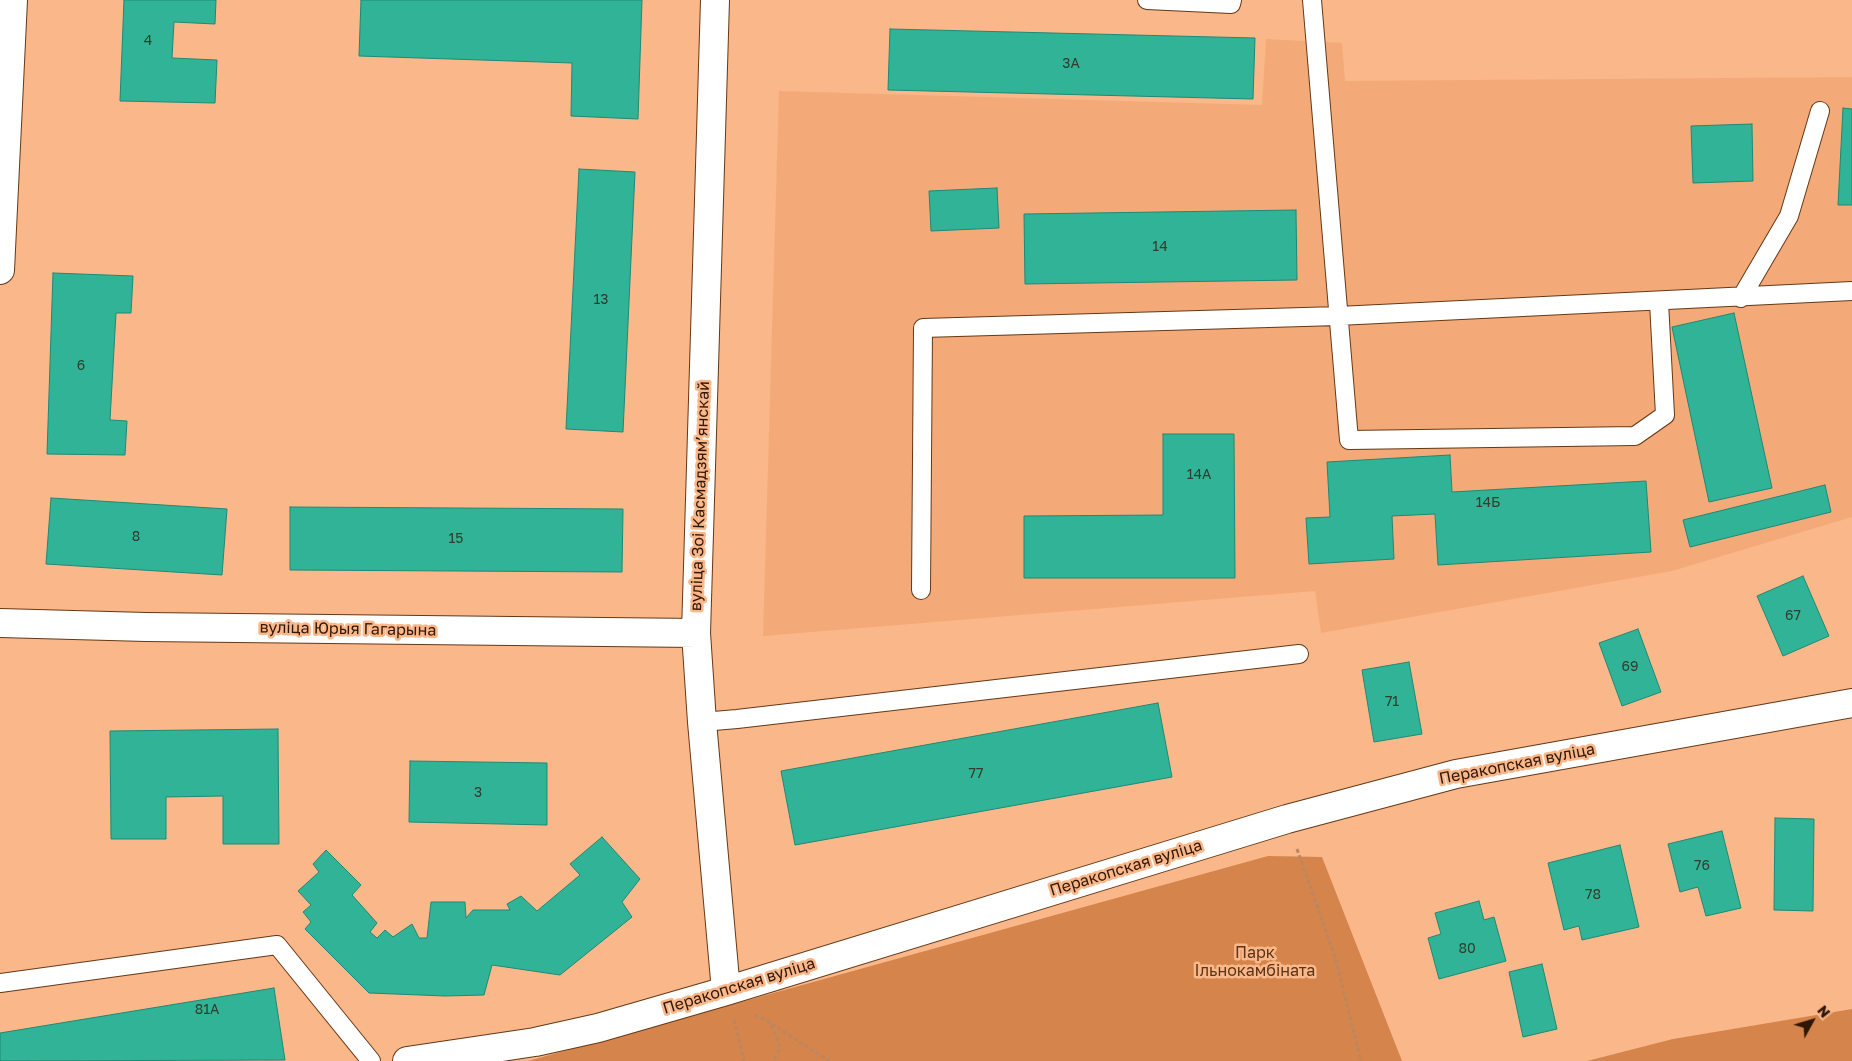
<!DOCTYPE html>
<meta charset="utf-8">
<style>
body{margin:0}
#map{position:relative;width:1852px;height:1061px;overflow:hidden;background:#fab789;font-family:"Golos Text",sans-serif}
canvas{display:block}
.north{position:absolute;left:1787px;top:996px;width:50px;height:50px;-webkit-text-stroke:4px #fab789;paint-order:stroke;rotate:51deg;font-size:14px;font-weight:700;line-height:20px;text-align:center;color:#301705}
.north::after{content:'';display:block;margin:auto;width:18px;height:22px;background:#301705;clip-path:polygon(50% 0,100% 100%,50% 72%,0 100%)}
</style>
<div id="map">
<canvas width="1852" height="1061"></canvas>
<div class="north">N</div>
</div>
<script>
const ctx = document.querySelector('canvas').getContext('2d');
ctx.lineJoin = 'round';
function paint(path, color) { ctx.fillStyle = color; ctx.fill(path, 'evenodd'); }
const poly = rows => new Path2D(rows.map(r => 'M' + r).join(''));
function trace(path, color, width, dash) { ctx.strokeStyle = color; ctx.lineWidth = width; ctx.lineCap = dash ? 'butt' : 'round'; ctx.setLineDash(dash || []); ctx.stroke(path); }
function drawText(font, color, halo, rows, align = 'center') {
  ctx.font = font + ' "Golos Text",sans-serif'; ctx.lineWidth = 5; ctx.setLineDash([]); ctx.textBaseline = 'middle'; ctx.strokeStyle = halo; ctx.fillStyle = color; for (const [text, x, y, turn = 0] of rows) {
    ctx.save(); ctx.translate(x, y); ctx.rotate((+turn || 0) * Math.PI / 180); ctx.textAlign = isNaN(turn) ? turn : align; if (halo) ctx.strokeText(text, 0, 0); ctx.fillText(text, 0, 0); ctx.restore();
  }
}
const built = poly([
 [1266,39,1342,43,1345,81,1852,77,1852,517,1672,571,1321,633,1315,591,763,636,779,91,1262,105]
]);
const green = poly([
 [1268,856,1322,857,1402,1061,528,1061],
 [1852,1009,1852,1061,1587,1061,1673,1039]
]);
const building = poly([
 [124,0,216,0,215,24,174,22,172,58,217,60,215,103,120,101,124,0],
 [361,0,642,0,638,119,571,116,572,63,359,56,361,0],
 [890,29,1255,38,1253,99,888,90,890,29],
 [1843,108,1852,109,1852,205,1838,205,1843,108],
 [1752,124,1753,181,1693,183,1691,126,1752,124],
 [579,169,635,172,623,432,566,429,579,169],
 [997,188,999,228,931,231,929,191,997,188],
 [1296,210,1297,280,1025,284,1024,214,1296,210],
 [53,273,133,276,131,313,116,313,110,420,127,421,125,455,47,454,53,273],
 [1734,313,1772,488,1709,502,1672,327,1734,313],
 [1163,434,1234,434,1235,578,1024,578,1024,516,1163,515,1163,434],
 [1450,455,1452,492,1646,481,1651,552,1438,565,1435,514,1392,516,1394,559,1309,564,1306,518,1330,517,1327,462,1450,455],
 [1825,485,1831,512,1690,547,1683,520,1825,485],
 [51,498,227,509,222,575,46,564,51,498],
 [290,507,623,509,622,572,290,570,290,507],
 [1803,576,1829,636,1783,656,1757,596,1803,576],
 [1638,629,1661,692,1622,706,1599,643,1638,629],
 [1409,662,1422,734,1374,742,1362,670,1409,662],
 [1158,703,1172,777,795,845,781,771,1158,703],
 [278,729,279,844,223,844,223,796,166,797,166,839,111,839,110,731,278,729],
 [410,761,547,763,547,825,409,822,410,761],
 [1775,818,1814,819,1813,911,1774,910,1775,818],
 [1722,831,1741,908,1706,916,1698,887,1680,892,1668,844,1722,831],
 [602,837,640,879,622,902,632,917,560,975,492,965,484,995,445,996,369,993,305,929,311,922,303,912,311,905,298,891,319,872,313,864,326,850,361,885,352,895,377,923,370,932,377,938,385,930,393,937,412,924,419,938,427,938,431,902,465,902,466,918,473,910,510,910,507,904,521,896,537,911,580,875,570,864,602,837],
 [1620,845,1639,927,1582,940,1579,926,1564,930,1548,863,1620,845],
 [1479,901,1484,920,1494,917,1506,961,1439,979,1428,938,1441,934,1435,913,1479,901],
 [1542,964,1557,1029,1523,1037,1509,972,1542,964],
 [274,988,285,1060,0,1061,0,1033,274,988]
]);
const path = poly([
 [1297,849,1335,957,1361,1061],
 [755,1015,769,1022,779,1042,779,1050,773,1061],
 [734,1020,744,1061],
 [772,1024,829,1061]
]);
const lane = poly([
 [1147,0,1231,4,1232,0],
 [1312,0,1349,440,1635,436,1665,415,1659,302],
 [1741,298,1789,216,1820,111],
 [921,590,923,328,1338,316,1852,291],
 [702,722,737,719,1299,654],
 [0,983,277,945,371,1061]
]);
const street = poly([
 [715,0,696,633,702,722,726,991],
 [0,270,13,0],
 [0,623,146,627,696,633],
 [407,1061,535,1042,598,1028,726,991,1287,819,1456,774,1852,703]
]);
const numberNames = [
 ["4",148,41],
 ["3А",1071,64],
 ["14",1160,247],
 ["13",601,300],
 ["6",81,366],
 ["14А",1199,475],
 ["14Б",1488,503],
 ["8",136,537],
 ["15",456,539],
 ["67",1793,616],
 ["69",1630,667],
 ["71",1392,702],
 ["77",976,774],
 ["3",478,793],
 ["76",1702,866],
 ["78",1593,895],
 ["80",1467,949],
 ["81А",207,1010]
];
const streetNames = [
 ["вуліца Зоі Касмадзямʼянскай",700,496,-88],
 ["вуліца Юрыя Гагарына",348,629,1],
 ["Перакопская вуліца",1517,764,-11],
 ["Перакопская вуліца",1126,868,-17],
 ["Перакопская вуліца",739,986,-17]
];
const parkNames = [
 ["Парк",1255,953],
 ["Ільнокамбіната",1255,971]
];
paint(built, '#f4aa78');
paint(green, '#d5854b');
paint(building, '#31b398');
trace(building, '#1e8974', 1);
trace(lane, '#653816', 20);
trace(street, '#653816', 30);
trace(path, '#bc8660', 3, [4, 2.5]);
trace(lane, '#fff', 18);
trace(street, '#fff', 28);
drawText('14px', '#303e2a', null, numberNames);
drawText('16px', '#301705', '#fab789', streetNames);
drawText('16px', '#5b3416', '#fab789', parkNames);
</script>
